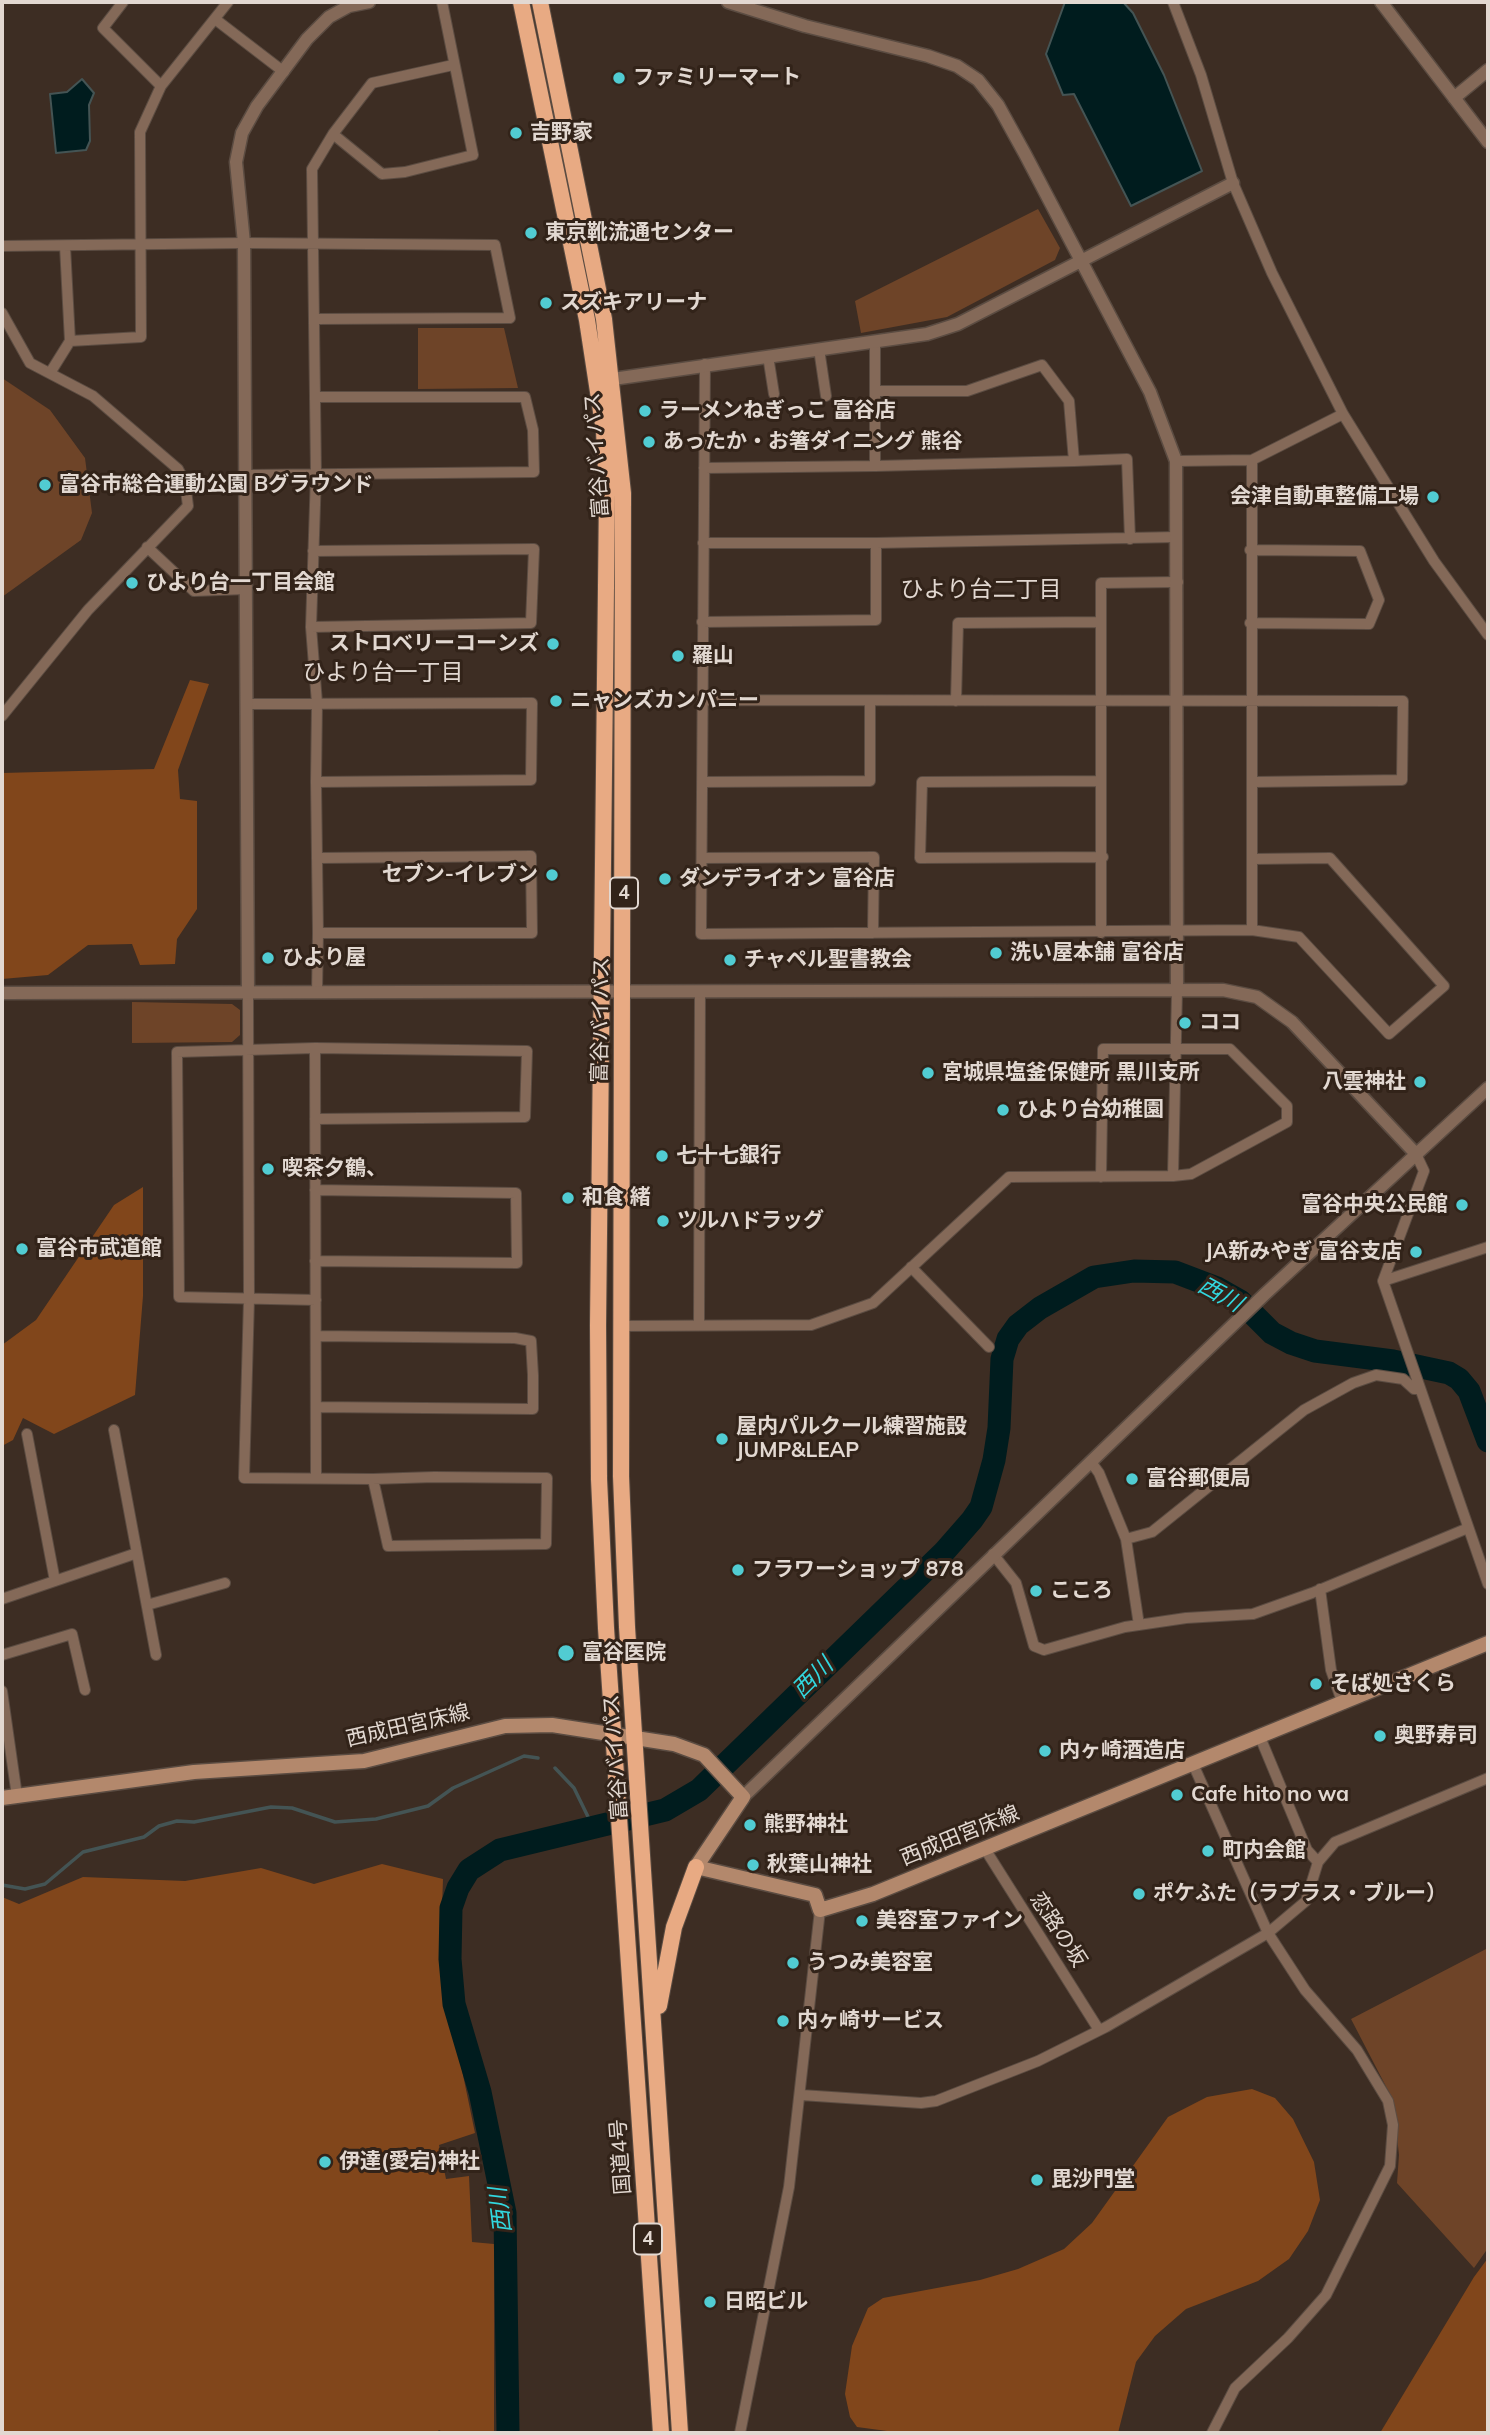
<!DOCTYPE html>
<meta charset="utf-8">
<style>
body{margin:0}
#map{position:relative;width:1490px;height:2435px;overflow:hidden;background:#3d2d23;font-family:Mulish,sans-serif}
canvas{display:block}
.frame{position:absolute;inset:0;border:4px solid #e2d8d1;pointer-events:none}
</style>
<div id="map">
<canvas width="1490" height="2435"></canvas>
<div class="frame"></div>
</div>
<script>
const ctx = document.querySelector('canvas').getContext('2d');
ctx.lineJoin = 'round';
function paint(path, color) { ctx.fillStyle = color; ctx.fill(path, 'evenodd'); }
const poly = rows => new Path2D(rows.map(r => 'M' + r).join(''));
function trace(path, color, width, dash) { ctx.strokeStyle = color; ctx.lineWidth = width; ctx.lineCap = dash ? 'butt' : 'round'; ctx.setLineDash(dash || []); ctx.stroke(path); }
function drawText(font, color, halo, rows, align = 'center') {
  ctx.font = font + ' Mulish,"Noto Sans JP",sans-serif'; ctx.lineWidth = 6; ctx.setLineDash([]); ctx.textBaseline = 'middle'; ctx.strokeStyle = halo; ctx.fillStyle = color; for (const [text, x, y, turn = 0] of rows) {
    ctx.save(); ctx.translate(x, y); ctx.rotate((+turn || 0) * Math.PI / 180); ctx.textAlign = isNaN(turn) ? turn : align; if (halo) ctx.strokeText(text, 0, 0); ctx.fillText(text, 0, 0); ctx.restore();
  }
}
const green = poly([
 [1038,209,1060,248,1055,260,947,317,861,333,855,301],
 [418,328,504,328,518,388,418,389],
 [2,378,50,410,85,458,92,513,81,540,2,597],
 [132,1002,232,1004,240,1010,240,1035,232,1042,132,1043],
 [1488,1948,1488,2248,1474,2268,1397,2183,1399,2155,1393,2100,1351,2019]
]);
const forest = poly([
 [190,680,209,684,178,770,180,799,197,801,197,909,177,939,175,964,140,965,132,944,88,945,48,975,2,979,2,773,154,769],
 [143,1187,143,1296,135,1395,54,1434,23,1418,13,1440,2,1446,2,1345,36,1320,114,1205],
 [382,1864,443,1879,440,1964,475,2133,439,2145,446,2179,469,2176,472,2242,494,2244,494,2433,444,2433,439,2430,436,2433,234,2433,229,2431,226,2433,2,2433,2,1897,19,1904,83,1877,185,1881,261,1868,314,1884],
 [1252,2089,1275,2098,1293,2119,1314,2162,1320,2200,1308,2231,1289,2259,1258,2281,1186,2309,1155,2336,1136,2362,1118,2433,902,2433,857,2427,850,2417,845,2394,852,2346,868,2308,883,2298,980,2280,1018,2269,1064,2249,1092,2223,1168,2117,1207,2097],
 [1488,2258,1488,2433,1380,2433,1474,2277]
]);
const water = poly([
 [1065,2,1123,2,1133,13,1164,75,1202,171,1131,206,1074,94,1063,95,1046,54,1065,2],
 [82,79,94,93,89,105,90,141,86,150,56,153,50,94,67,92,82,79]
]);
const stream = poly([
 [555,1768,574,1788,593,1827],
 [2,1885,25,1889,45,1884,83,1852,144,1837,159,1826,177,1821,194,1822,271,1807,292,1808,335,1822,376,1819,428,1806,453,1788,524,1756,538,1758]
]);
const river = poly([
 [508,2433,505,2213,480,2092,454,2004,450,1959,451,1908,458,1888,469,1870,500,1850,665,1810,699,1790,944,1552,972,1520,981,1507,994,1460,999,1428,1002,1359,1008,1339,1018,1325,1040,1308,1094,1277,1134,1271,1175,1272,1217,1288,1240,1301,1272,1333,1291,1343,1315,1351,1393,1361,1449,1373,1459,1379,1469,1391,1488,1441]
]);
const minor = poly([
 [123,2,103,28,161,86],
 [1173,2,1201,75,1233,183,1272,273,1343,414,1434,561,1488,635],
 [215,19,284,72],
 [333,134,372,83,453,65],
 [2,246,244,243,495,245,510,318,315,319],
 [2,313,30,363,93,396,178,469,185,483,188,506,88,610,2,716],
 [70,341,141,337,140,132,161,86,228,2],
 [819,349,826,396],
 [768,356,774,394],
 [705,364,701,934,1252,930,1299,937,1389,1034,1444,986,1330,858,1253,859],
 [50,373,70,341,65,246],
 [1252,460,1252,930],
 [1074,461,1127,459,1130,539],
 [1176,461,1252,460,1343,414],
 [875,466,1074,461,1069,401,1042,365,967,391,875,391],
 [704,468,875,466,875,342],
 [244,475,534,472,533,430,525,397,315,397],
 [876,543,1177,537],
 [147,547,194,591,246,589],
 [702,622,876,620,876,543,703,543],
 [1101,622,1101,583,1178,582],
 [1250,623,1369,624,1379,600,1360,551,1250,550],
 [311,627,531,623,534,549,313,551],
 [702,700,1403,701,1402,780,1253,782],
 [956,701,958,623,1101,622,1101,933],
 [246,704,532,703,531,780,316,782],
 [1100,781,922,782,920,858,1103,857],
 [702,782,870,781,870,701],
 [318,858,531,856,532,933,318,933,316,782,317,703,311,627,316,474,312,169,333,134,382,174,405,172,473,155,442,2],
 [702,858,874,857,873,933],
 [317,993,318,933],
 [248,995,249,1299,244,1478,373,1479],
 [315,1048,316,1477],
 [315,1119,525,1117,527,1051,315,1048,177,1052,179,1297,316,1300],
 [1416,1154,1424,1171,1383,1281,1488,1584],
 [1101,1177,1103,1049,1230,1049,1287,1106,1287,1122,1191,1174,1173,1176],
 [315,1190,516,1193,517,1263,315,1261],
 [911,1267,989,1347],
 [1383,1281,1488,1247],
 [699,1324,700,992],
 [620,1326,811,1325,873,1303,1009,1177,1173,1176,1177,991],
 [316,1336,515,1338,531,1341,533,1375,533,1409,316,1407],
 [114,1430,156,1655],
 [27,1434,55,1581],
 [1091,1462,1099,1473,1126,1539,1139,1625],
 [434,1477,547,1478,546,1544,388,1546,373,1479,434,1477],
 [1126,1539,1152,1532,1304,1410,1353,1383,1376,1375,1403,1379,1414,1389,1419,1389],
 [993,1554,1016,1583,1034,1646,1044,1650,1125,1627,1186,1618,1253,1614,1312,1593,1468,1528],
 [1320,1589,1331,1670,1343,1704],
 [2,1599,137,1553],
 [147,1605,225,1583],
 [2,1655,72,1634,85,1690],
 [2,1691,17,1796],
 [1260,1737,1307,1850,1318,1862],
 [1193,1764,1268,1933,1305,1990,1357,2050,1388,2101,1393,2125,1390,2166,1326,2295,1288,2338,1235,2388,1212,2433],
 [985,1849,1099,2030],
 [801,2095,921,2103,936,2101,1038,2061,1106,2027,1268,1933,1306,1901,1318,1862,1335,1842,1488,1778],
 [740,2433,789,2187,820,1910]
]);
const tertiary = poly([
 [728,2,805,26,928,56,957,66,978,80,998,105,1025,154,1150,392,1176,461,1177,991],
 [1381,2,1488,142],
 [1454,98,1488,70],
 [613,379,927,334,958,324,1233,183],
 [2,993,1223,990,1257,997,1292,1022,1416,1154],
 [248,995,244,243,236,162,242,133,257,106,307,39,329,17,349,6,369,2],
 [743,1797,1265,1294,1488,1088]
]);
const secondary = poly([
 [2,1798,194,1772,364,1761,505,1726,552,1725,674,1744,704,1755,743,1797,696,1867,815,1895,820,1910,873,1894,1488,1643]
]);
const trunk = poly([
 [521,2,587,320,604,431,607,494,598,1325,599,1479,606,1628,661,2433],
 [540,2,604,319,623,493,621,1476,627,1627,680,2433],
 [659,2006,674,1927,696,1867]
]);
const markers = [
 [619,78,7,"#51ccd2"],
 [516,133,7,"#51ccd2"],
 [531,233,7,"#51ccd2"],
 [546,303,7,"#51ccd2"],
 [645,411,7,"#51ccd2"],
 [649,442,7,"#51ccd2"],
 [45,485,7,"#51ccd2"],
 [1433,497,7,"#51ccd2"],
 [132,583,7,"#51ccd2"],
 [553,644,7,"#51ccd2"],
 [678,656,7,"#51ccd2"],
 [556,701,7,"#51ccd2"],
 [552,875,7,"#51ccd2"],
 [665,879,7,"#51ccd2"],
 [996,953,7,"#51ccd2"],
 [268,958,7,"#51ccd2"],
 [730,960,7,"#51ccd2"],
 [1185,1023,7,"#51ccd2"],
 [928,1073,7,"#51ccd2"],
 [1420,1082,7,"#51ccd2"],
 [1003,1110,7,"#51ccd2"],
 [662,1156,7,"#51ccd2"],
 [268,1169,7,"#51ccd2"],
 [568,1198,7,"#51ccd2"],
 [1462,1205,7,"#51ccd2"],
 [663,1221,7,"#51ccd2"],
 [22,1249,7,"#51ccd2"],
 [1416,1252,7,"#51ccd2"],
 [722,1439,7,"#51ccd2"],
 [1132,1479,7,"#51ccd2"],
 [738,1570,7,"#51ccd2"],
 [1036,1591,7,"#51ccd2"],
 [566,1653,9,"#51ccd2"],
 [1316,1684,7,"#51ccd2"],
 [1380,1736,7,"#51ccd2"],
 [1045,1751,7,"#51ccd2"],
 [1177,1795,7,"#51ccd2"],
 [750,1825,7,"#51ccd2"],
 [1208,1851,7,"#51ccd2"],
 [753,1865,7,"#51ccd2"],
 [1139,1894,7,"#51ccd2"],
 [862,1921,7,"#51ccd2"],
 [793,1963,7,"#51ccd2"],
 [783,2021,7,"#51ccd2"],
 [325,2162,7,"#51ccd2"],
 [1037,2180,7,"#51ccd2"],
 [710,2302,7,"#51ccd2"]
];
const shields = [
 [624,893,28],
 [648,2239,28]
];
const shieldNames = [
 ["4",624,893],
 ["4",648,2239]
];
const poiNames = [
 ["ファミリーマート",633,78],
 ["吉野家",530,133],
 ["東京靴流通センター",545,233],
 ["スズキアリーナ",560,303],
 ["ラーメンねぎっこ 富谷店",659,411],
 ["あったか・お箸ダイニング 熊谷",663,442],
 ["富谷市総合運動公園 Bグラウンド",59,485],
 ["会津自動車整備工場",1419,497,"right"],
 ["ひより台一丁目会館",146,583],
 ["ストロベリーコーンズ",539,644,"right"],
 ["羅山",692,656],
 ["ニャンズカンパニー",570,701],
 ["セブン-イレブン",538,875,"right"],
 ["ダンデライオン 富谷店",679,879],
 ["洗い屋本舗 富谷店",1010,953],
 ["ひより屋",282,958],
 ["チャペル聖書教会",744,960],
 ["ココ",1199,1023],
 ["宮城県塩釜保健所 黒川支所",942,1073],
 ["八雲神社",1406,1082,"right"],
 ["ひより台幼稚園",1017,1110],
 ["七十七銀行",676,1156],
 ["喫茶夕鶴、",282,1169],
 ["和食 緒",582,1198],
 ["富谷中央公民館",1448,1205,"right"],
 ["ツルハドラッグ",677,1221],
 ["富谷市武道館",36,1249],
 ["JA新みやぎ 富谷支店",1402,1252,"right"],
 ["屋内パルクール練習施設",736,1427],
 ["JUMP&LEAP",736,1451],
 ["富谷郵便局",1146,1479],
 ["フラワーショップ 878",752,1570],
 ["こころ",1050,1591],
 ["富谷医院",582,1653],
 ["そば処さくら",1330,1684],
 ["奥野寿司",1394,1736],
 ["内ヶ崎酒造店",1059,1751],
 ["Cafe hito no wa",1191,1795],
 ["熊野神社",764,1825],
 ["町内会館",1222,1851],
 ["秋葉山神社",767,1865],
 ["ポケふた（ラプラス・ブルー）",1153,1894],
 ["美容室ファイン",876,1921],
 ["うつみ美容室",807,1963],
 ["内ヶ崎サービス",797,2021],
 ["伊達(愛宕)神社",339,2162],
 ["毘沙門堂",1051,2180],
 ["日昭ビル",724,2302]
];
const streetNames = [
 ["富谷バイパス",597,455,-94],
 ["富谷バイパス",601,1020,-89],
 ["西成田宮床線",408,1726,-13],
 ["富谷バイパス",616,1757,-94],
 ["西成田宮床線",960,1836,-22],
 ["恋路の坂",1058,1930,57],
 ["国道4号",621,2157,-94]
];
const neighbourhoodNames = [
 ["ひより台二丁目",981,590],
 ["ひより台一丁目",383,673]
];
const waterNames = [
 ["西川",1220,1295,29],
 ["西川",813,1678,-45],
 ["西川",501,2210,-97]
];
paint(green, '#6e4428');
paint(forest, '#81461b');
paint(water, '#001c1e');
trace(water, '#445454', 2);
trace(stream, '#445454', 3.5);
trace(river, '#001c1e', 23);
trace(minor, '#5b4c42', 12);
trace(tertiary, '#5b4c42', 15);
trace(secondary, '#5b4c42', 17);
trace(trunk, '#5b4c42', 18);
trace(minor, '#846958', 10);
trace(tertiary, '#846958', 12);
trace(secondary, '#b3886c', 14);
trace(trunk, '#e8aa83', 16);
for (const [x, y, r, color] of markers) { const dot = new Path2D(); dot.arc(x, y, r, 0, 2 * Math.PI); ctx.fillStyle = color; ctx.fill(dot); trace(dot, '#322319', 2.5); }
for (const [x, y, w] of shields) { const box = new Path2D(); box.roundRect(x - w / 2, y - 15.5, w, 31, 5); ctx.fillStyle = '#322319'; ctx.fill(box); trace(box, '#e2d8d1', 2); }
drawText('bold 19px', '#e2d8d1', null, shieldNames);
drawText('bold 21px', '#e2d8d1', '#322319', poiNames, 'left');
drawText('21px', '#e2d8d1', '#322319', streetNames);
drawText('23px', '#e2d8d1', '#322319', neighbourhoodNames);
drawText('italic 23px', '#32d7df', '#322319', waterNames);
</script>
